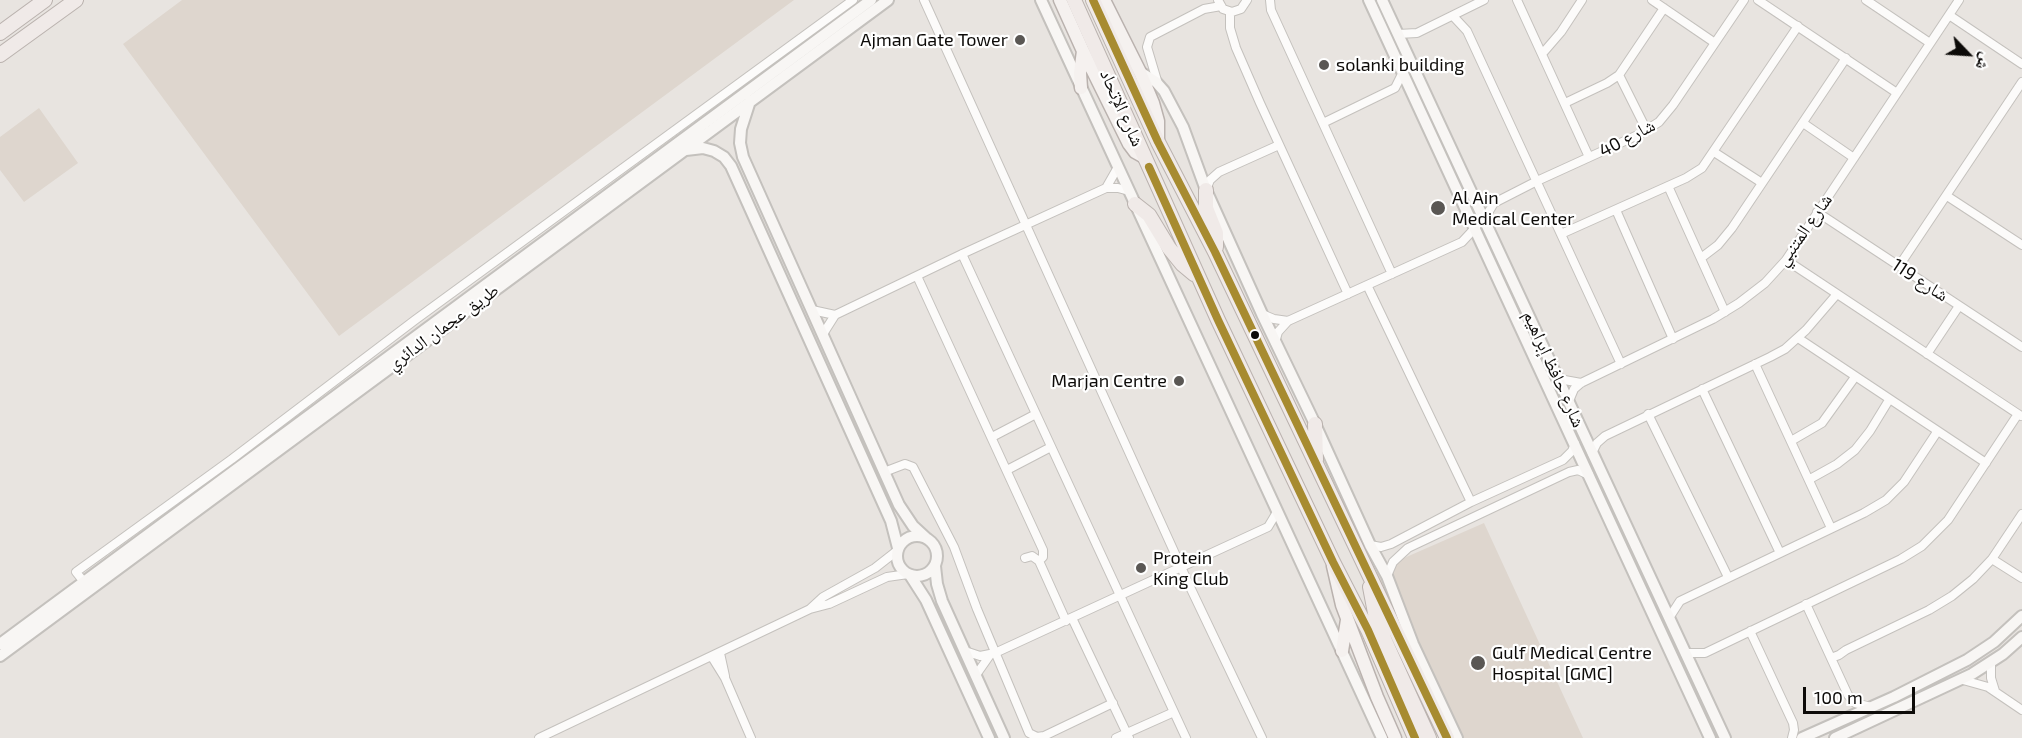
<!DOCTYPE html>
<meta charset="utf-8">
<style>
body{margin:0}
#map{position:relative;width:2022px;height:738px;overflow:hidden;background:#e8e4e0;font-family:"Exo 2","Noto Naskh Arabic",sans-serif}
canvas{display:block}
.north{position:absolute;left:1938px;top:24px;width:60px;height:60px;-webkit-text-stroke:4px #fff;paint-order:stroke;rotate:115deg;font-size:16px;font-weight:700;line-height:24px;text-align:center;color:#0d0b09}
.north::after{content:'';display:block;margin:auto;width:21px;height:27px;background:#0d0b09;clip-path:polygon(50% 0,100% 100%,50% 72%,0 100%)}
.scale{position:absolute;left:1803px;top:687px;width:112px;height:27px;box-sizing:border-box;border:3px solid #0d0b09;border-top:0;padding-left:8px;font-size:18px;line-height:21px;white-space:nowrap;color:#0d0b09;-webkit-text-stroke:4px #fff;paint-order:stroke}
</style>
<div id="map">
<canvas width="2022" height="738"></canvas>
<div class="north">ش</div>
<div class="scale">100 m</div>
</div>
<script>
const ctx = document.querySelector('canvas').getContext('2d');
ctx.lineJoin = 'round';
function paint(path, color) { ctx.fillStyle = color; ctx.fill(path, 'evenodd'); }
const poly = rows => new Path2D(rows.map(r => 'M' + r).join(''));
function trace(path, color, width, dash) { ctx.strokeStyle = color; ctx.lineWidth = width; ctx.lineCap = dash ? 'butt' : 'round'; ctx.setLineDash(dash || []); ctx.stroke(path); }
function drawText(font, color, halo, rows, align = 'center') {
  ctx.font = font + ' "Exo 2","Noto Naskh Arabic",sans-serif'; ctx.lineWidth = 4.5; ctx.setLineDash([]); ctx.textBaseline = 'middle'; ctx.strokeStyle = halo; ctx.fillStyle = color; for (const [text, x, y, turn = 0] of rows) {
    ctx.save(); ctx.translate(x, y); ctx.rotate((+turn || 0) * Math.PI / 180); ctx.textAlign = isNaN(turn) ? turn : align; if (halo) ctx.strokeText(text, 0, 0); ctx.fillText(text, 0, 0); ctx.restore();
  }
}
const built = poly([
 [182,0,794,0,339,336,123,44],
 [39,108,78,163,24,202,0,170,0,137],
 [1484,523,1583,738,1443,738,1372,578,1379,569]
]);
const street = poly([
 [924,0,1191,589,1262,738],
 [1218,0,1223,9,1232,12,1241,9,1247,0],
 [1270,0,1271,10,1392,274],
 [1517,0,1589,157],
 [1652,0,1715,43],
 [1758,0,1897,93],
 [1866,0,1930,43],
 [1230,12,1230,28,1236,48,1260,103,1348,294],
 [1949,15,2022,64],
 [1453,16,1467,31,1621,364],
 [1398,34,1417,33,1484,0],
 [1542,54,1561,32,1582,0],
 [1619,75,1647,131],
 [1158,84,1147,47,1150,37,1204,9,1221,6],
 [1565,103,1607,83,1619,75,1664,8],
 [1323,123,1395,88,1403,72],
 [1803,123,1854,158],
 [1714,152,1762,183],
 [1668,186,1725,312],
 [1106,188,1118,167],
 [1206,190,1210,180,1219,172,1279,145],
 [1947,196,2022,245],
 [1616,210,1673,339],
 [1817,212,2022,347],
 [1485,218,1494,203,1537,181,1640,134,1659,122,1673,105,1744,0],
 [1561,234,1686,178,1702,168,1798,26],
 [962,254,1186,738],
 [1701,258,1718,245,1732,228,1846,58],
 [1786,260,2021,416],
 [1899,266,2022,82],
 [917,276,1043,550,1043,557,1039,561],
 [1367,285,1471,502],
 [812,310,835,315],
 [1262,314,1274,319,1288,321],
 [823,334,835,315,962,254,1106,188,1118,188,1129,191],
 [1798,338,1986,463],
 [1275,342,1278,332,1288,321,1462,242,1476,227],
 [1927,354,1959,306],
 [1755,364,1831,528],
 [1559,379,1581,383],
 [1702,389,1780,553],
 [1569,401,1574,389,1581,383,1713,319,1739,303,1765,283,1786,260,1959,0],
 [1648,414,1728,577],
 [992,437,1036,414],
 [1791,441,1822,423,1855,377],
 [1592,453,1597,443,1605,436,1770,357,1785,349,1806,330,1837,294],
 [1007,470,1051,447],
 [884,472,905,464,913,467,954,547,977,609,1029,733,1037,737,1044,736,1113,703],
 [1810,479,1837,464,1855,450,1870,431,1889,400],
 [1370,545,1381,547,1391,544,1471,502,1563,460,1572,451,1575,444],
 [1025,558,1032,556,1039,561,1066,621],
 [1992,559,2022,578],
 [1387,576,1393,562,1408,548,1569,472,1578,470,1589,475],
 [84,582,76,572,232,459,415,320,853,0],
 [1806,604,1848,695,1855,703,1871,707],
 [810,609,829,604,887,577,908,574],
 [1072,618,1129,738],
 [1669,618,1680,601,1864,513,1886,500,1904,482,1937,432],
 [1750,631,1793,723,1794,730,1792,738],
 [965,651,980,656,995,653,1268,527,1277,512],
 [720,653,725,676],
 [1685,653,1705,653,1901,559,1922,546,1948,520,2018,414],
 [712,657,725,678,751,738],
 [1831,658,1839,655,1846,650,1929,610,1952,596,1973,579,1992,559,2022,514],
 [1991,663,1991,678,1995,691],
 [976,675,990,655],
 [1963,680,1988,687,2022,710],
 [539,738,810,609,823,597,875,568,898,550],
 [1116,738,1174,712]
]);
const secondary = poly([
 [1041,0,1382,738],
 [1369,0,1710,738],
 [1382,0,1725,738],
 [1140,72,1156,82,1164,91,1183,127,1206,190,1262,314,1315,424,1370,545,1387,576,1413,644,1457,738],
 [750,101,741,129,740,143,743,157,899,505,913,526,926,538],
 [686,150,703,148,714,151,724,157,731,166,891,521,898,548],
 '897 556a20 20 0 1 1 40 0a20 20 0 1 1-40 0Z',
 [935,566,937,584,942,601,1004,738],
 [910,575,926,600,989,738],
 [0,644,871,0],
 [0,656,888,0],
 [1802,738,1894,697,1967,660,1994,642,2022,616],
 [1835,738,1972,674,2003,654,2022,637]
]);
const primary = poly([
 [1060,0,1083,51,1129,144,1135,152,1144,157],
 [1104,0,1140,72,1153,103,1158,121,1158,142],
 [1081,88,1080,73,1083,51],
 [1333,566,1342,605,1377,697,1395,738],
 [1342,651,1347,620]
]);
const highway = poly([
 [1074,0,1218,320,1333,562,1368,630,1415,738],
 [1093,0,1158,142,1215,252,1447,738],
 [0,33,45,0],
 [0,55,76,0],
 [1206,190,1206,208,1216,233,1216,247],
 [1135,204,1149,215,1169,248,1182,264,1194,274],
 [1315,424,1316,460],
 [1370,587,1375,613,1384,639,1429,738]
]);
const bus1 = poly([
 [1093,0,1158,142,1215,252,1447,738],
 [1149,167,1218,320,1333,562,1368,630,1415,738]
]);
const markers = [
 [1020,40,6,"#5a5754"],
 [1324,65,6,"#5a5754"],
 [1438,208,8,"#5a5754"],
 [1255,335,5,"#0d0b09"],
 [1179,381,6,"#5a5754"],
 [1141,568,6,"#5a5754"],
 [1478,663,8,"#5a5754"]
];
const poiNames = [
 ["Ajman Gate Tower",1008,40,"right"],
 ["solanki building",1336,65],
 ["Al Ain",1452,198],
 ["Medical Center",1452,219],
 ["Marjan Centre",1167,381,"right"],
 ["Protein",1153,558],
 ["King Club",1153,579],
 ["Gulf Medical Centre",1492,653],
 ["Hospital [GMC]",1492,674]
];
const streetNames = [
 ["شارع الإتحاد",1122,108,66],
 ["شارع 40",1627,138,-28],
 ["شارع المتنبي",1804,230,-55],
 ["شارع 119",1920,280,33],
 ["طريق عجمان الدائري",443,327,-36],
 ["شارع حافظ إبراهيم",1554,369,66]
];
paint(built, '#ded6ce');
trace(street, '#c4c1bd', 10);
trace(secondary, '#c4c1bd', 14);
trace(primary, '#bab2ae', 15);
trace(highway, '#bab2ae', 16);
trace(street, '#fcfbfa', 8);
trace(secondary, '#f8f6f4', 10);
trace(primary, '#f5f1ef', 12);
trace(highway, '#f0eae8', 14);
trace(bus1, '#a78b30', 8);
for (const [x, y, r, color] of markers) { const dot = new Path2D(); dot.arc(x, y, r, 0, 2 * Math.PI); ctx.fillStyle = color; ctx.fill(dot); trace(dot, '#fff', 2); }
drawText('18px', '#0d0b09', '#fff', poiNames, 'left');
drawText('18px', '#0d0b09', '#fff', streetNames);
</script>
